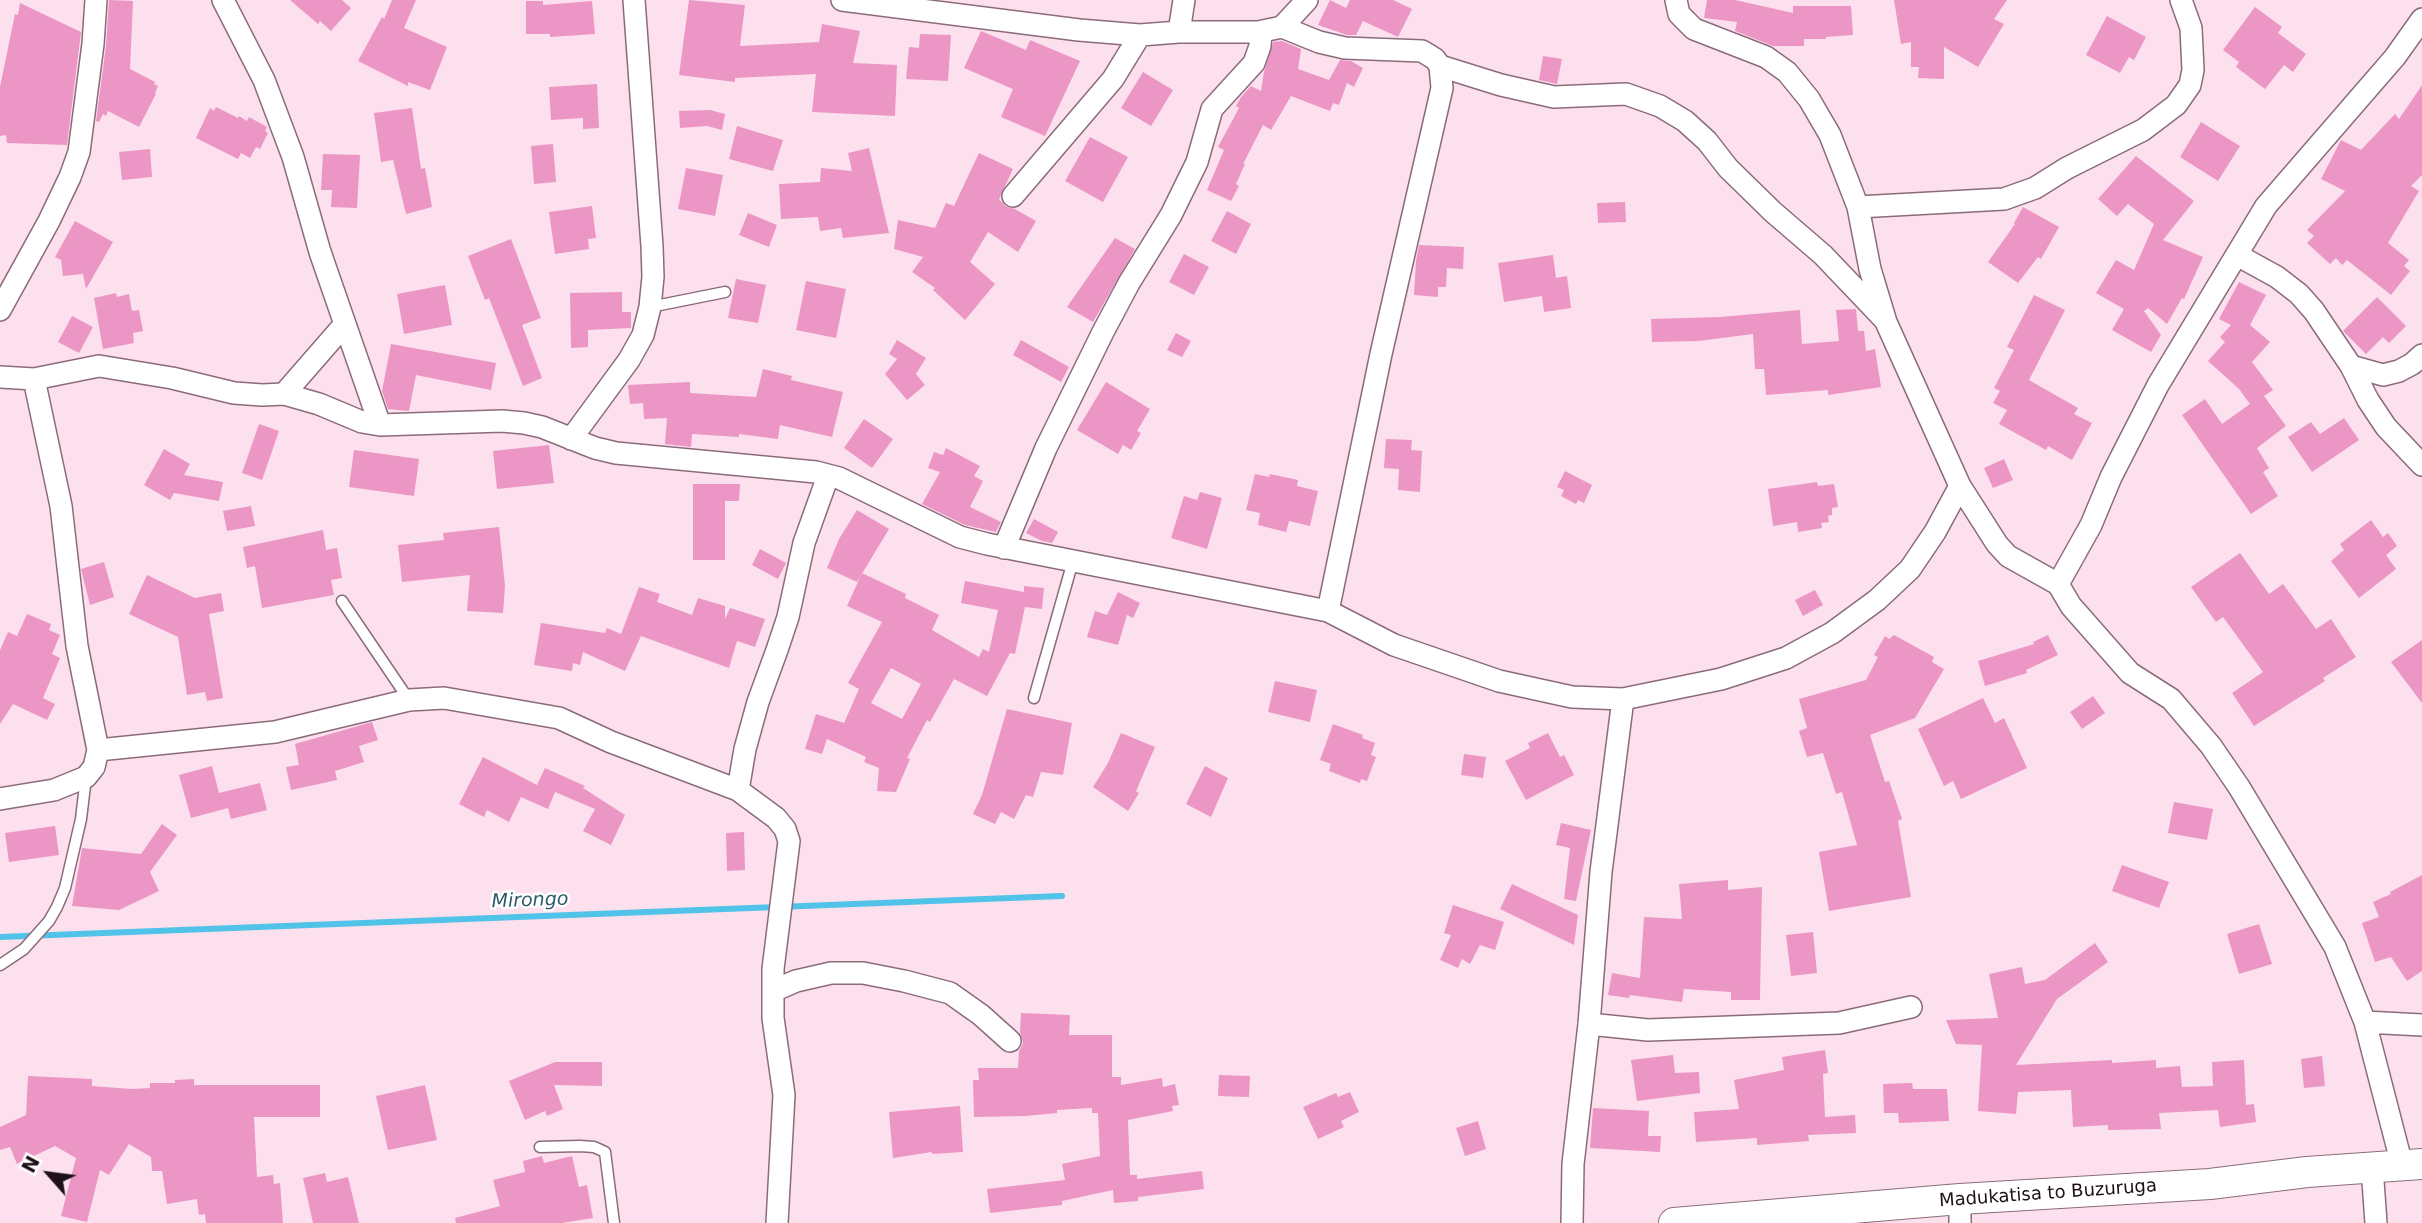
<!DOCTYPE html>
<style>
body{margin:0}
#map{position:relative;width:2422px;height:1223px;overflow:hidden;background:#fde0ee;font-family:"DejaVu Sans",sans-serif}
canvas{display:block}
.north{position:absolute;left:14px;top:1139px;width:70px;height:70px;-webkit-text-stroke:5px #fff;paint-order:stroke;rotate:298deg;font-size:19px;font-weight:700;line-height:28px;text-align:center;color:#1e1218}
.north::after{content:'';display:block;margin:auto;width:24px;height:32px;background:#1e1218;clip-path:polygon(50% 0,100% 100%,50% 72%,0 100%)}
</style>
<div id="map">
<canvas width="2422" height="1223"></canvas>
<div class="north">N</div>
</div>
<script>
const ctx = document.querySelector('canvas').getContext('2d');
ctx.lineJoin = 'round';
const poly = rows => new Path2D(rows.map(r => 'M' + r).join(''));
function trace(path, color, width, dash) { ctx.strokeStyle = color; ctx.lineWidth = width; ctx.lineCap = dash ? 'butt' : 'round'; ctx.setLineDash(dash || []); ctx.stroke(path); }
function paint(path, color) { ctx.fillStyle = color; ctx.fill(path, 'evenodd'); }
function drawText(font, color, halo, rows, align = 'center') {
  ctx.font = font + ' "DejaVu Sans",sans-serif'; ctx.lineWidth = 5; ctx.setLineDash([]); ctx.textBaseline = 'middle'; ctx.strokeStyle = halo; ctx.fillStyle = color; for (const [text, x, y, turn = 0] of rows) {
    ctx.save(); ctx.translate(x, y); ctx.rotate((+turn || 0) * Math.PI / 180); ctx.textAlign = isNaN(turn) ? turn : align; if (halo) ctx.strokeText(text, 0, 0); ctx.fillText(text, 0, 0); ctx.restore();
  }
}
const stream = poly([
 [0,937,1062,896]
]);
const building = poly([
 [109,0,133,1,130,69,155,82,154,84,158,86,155,93,156,94,139,127,108,111,106,116,103,114,99,122,96,121,106,46],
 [290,0,342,0,351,8,331,31,320,21,318,24],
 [392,0,416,0,404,28,447,47,430,90,408,82,408,86,358,61,382,17,384,19],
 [689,0,745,5,740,46,819,42,822,24,860,31,853,63,897,65,895,116,812,112,816,74,735,78,735,82,679,75],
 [1330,0,1346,8,1350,0,1393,0,1412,9,1398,37,1363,21,1356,35,1347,35,1318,25],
 [1707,0,1735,0,1793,13,1793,6,1851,6,1853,35,1826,37,1826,39,1804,39,1804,46,1773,46,1735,31,1737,22,1704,18],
 [1894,0,2007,0,1994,19,2004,24,1978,67,1944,47,1944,79,1918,78,1919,67,1911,67,1911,42,1901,44],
 [526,1,543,1,543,5,592,1,595,34,550,37,550,34,526,34],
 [20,3,81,32,67,145,7,143,6,135,0,136,0,87,15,14,18,15],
 [2255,7,2282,27,2278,33,2306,54,2293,72,2284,65,2265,89,2236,67,2239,62,2223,50],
 [2107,16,2146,37,2134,60,2129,57,2120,73,2086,55],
 [981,31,1026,50,1030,40,1080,61,1045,136,1001,117,1013,89,964,68],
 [920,34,951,35,948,81,906,79,909,47,919,48],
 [1282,41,1301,49,1298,69,1329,80,1340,60,1351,61,1363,68,1354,87,1347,83,1339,105,1333,103,1330,111,1291,96,1271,130,1263,125,1243,164,1245,164,1236,184,1239,186,1231,201,1207,190,1224,150,1218,147,1239,108,1236,106,1241,97,1251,86,1261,91,1264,72,1273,42],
 [1543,56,1562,59,1557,84,1539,80],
 [1143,72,1173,90,1151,126,1121,108],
 [597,84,599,128,583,129,583,118,551,120,549,87],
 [2422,85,2422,175,2411,186,2419,191,2388,243,2409,260,2404,266,2410,271,2391,295,2347,260,2342,265,2336,258,2330,264,2307,243,2314,236,2307,230,2345,191,2321,179,2341,140,2361,150,2395,114,2399,119],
 [216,107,238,118,239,116,247,121,249,117,267,127,265,131,268,133,260,149,256,147,250,158,241,153,238,159,196,138,210,108,214,111],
 [412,108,421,169,425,168,432,207,406,214,393,160,381,162,374,113],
 [710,110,725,114,722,130,707,126,680,128,679,111],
 [2201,122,2240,146,2218,181,2180,157],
 [737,126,783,140,773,171,729,159],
 [1090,137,1128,157,1103,202,1065,181],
 [553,144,556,182,534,184,531,146],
 [869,148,889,233,843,238,841,228,820,231,818,217,781,219,779,184,820,182,821,168,852,171,848,153],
 [150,149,152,177,122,180,119,152],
 [979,153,1013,169,999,199,1005,206,1015,209,1036,221,1018,252,988,232,970,262,995,284,965,320,933,290,935,288,912,272,923,257,894,249,898,220,935,228,946,203,954,206],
 [323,154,360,155,357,208,331,207,332,190,321,190],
 [2136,156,2194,201,2163,240,2203,257,2184,299,2182,298,2167,324,2148,308,2144,311,2161,335,2151,352,2112,330,2124,309,2096,293,2116,260,2134,270,2154,224,2128,204,2117,216,2098,199],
 [686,168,723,175,715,216,678,209],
 [1625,202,1626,222,1598,223,1597,203],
 [592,206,596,238,588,239,589,249,555,254,549,212],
 [2023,207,2059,227,2041,259,2038,257,2018,283,1988,262,2015,224,2014,223],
 [1227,211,1251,224,1236,254,1211,241],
 [748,213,777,225,769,247,739,235],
 [75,221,113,242,86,289,83,274,63,276,61,260,55,257],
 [1115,238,1135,249,1093,322,1067,307],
 [511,239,541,318,522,325,542,378,523,386,489,298,485,300,468,256],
 [1419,245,1464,247,1463,269,1447,268,1446,287,1438,287,1438,297,1414,295,1416,261],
 [1184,254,1209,267,1194,295,1169,282],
 [1553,255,1556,278,1567,276,1571,308,1544,312,1542,296,1504,302,1498,263],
 [736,279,766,285,758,323,728,318],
 [806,281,846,289,836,338,796,330],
 [2239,282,2266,295,2250,325,2270,342,2252,362,2273,390,2264,396,2286,426,2257,448,2269,468,2263,472,2278,496,2251,514,2182,415,2205,399,2222,424,2250,404,2239,389,2208,361,2225,342,2220,337,2231,325,2219,319],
 [445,285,452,325,404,334,397,294],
 [622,292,622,312,631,312,631,328,588,330,588,347,571,348,570,293],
 [116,293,117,297,129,294,132,311,139,310,143,331,133,333,134,343,103,349,94,298],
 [2034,295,2065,310,2029,380,2078,408,2074,414,2092,423,2072,460,2048,446,2046,450,1999,424,2007,410,1993,403,2000,391,1994,388,2014,350,2007,347],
 [2377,297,2406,326,2389,343,2383,337,2366,354,2343,331],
 [1856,309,1858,331,1864,331,1866,351,1875,349,1881,387,1828,395,1828,390,1766,395,1764,369,1755,369,1753,334,1699,341,1652,342,1651,319,1720,317,1800,310,1802,344,1839,341,1836,310],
 [72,316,93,327,79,353,58,342],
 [1176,333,1191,341,1182,357,1167,350],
 [897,340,926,358,916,374,925,385,907,400,885,374,897,359,889,354],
 [1021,340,1069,367,1061,382,1013,355],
 [391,344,496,363,491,390,416,375,409,411,388,409,382,391],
 [763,369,792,376,791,380,843,392,832,437,780,425,778,439,739,434,739,437,692,434,691,447,665,444,667,418,644,419,643,403,630,404,628,385,690,382,690,393,756,397],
 [1106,382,1150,409,1137,431,1141,433,1131,450,1123,445,1118,454,1077,430],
 [2344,418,2359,440,2312,472,2288,437,2311,422,2320,434],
 [864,419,893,439,872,468,844,448],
 [259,424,279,431,262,480,242,473],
 [1386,439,1412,440,1411,450,1422,451,1420,492,1398,490,1399,469,1384,468],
 [549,445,554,483,497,489,493,451],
 [946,448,980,466,974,476,983,481,970,507,1001,522,996,532,965,525,922,504,940,472,928,468,934,452,943,455],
 [164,449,190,464,184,475,223,482,219,501,174,493,170,500,144,485],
 [354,450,419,459,414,496,349,487],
 [2004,459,2013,480,1993,488,1984,468],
 [1565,471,1592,485,1584,503,1578,500,1576,504,1561,496,1564,490,1557,487],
 [1255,474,1269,477,1270,474,1298,480,1297,486,1318,491,1310,526,1289,521,1286,532,1258,525,1260,513,1246,510],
 [1817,482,1818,486,1834,484,1838,507,1832,508,1832,515,1828,516,1829,522,1821,523,1822,528,1798,532,1797,522,1773,526,1768,489],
 [693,484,740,484,739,501,725,501,725,560,693,560],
 [1200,492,1222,498,1207,549,1171,538,1184,496,1197,500],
 [251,506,255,526,227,531,223,511],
 [857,510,889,529,857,582,827,568,839,539],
 [1034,519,1058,532,1052,543,1042,541,1026,533],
 [2371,520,2383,537,2388,533,2397,546,2386,555,2396,569,2359,598,2331,561,2344,550,2340,544],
 [499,527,505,586,503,613,467,611,470,575,402,582,398,545,444,540,443,533],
 [323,530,326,550,337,548,342,578,331,580,334,595,262,608,255,566,247,568,243,547],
 [760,549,786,563,778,579,752,565],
 [2240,553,2269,594,2283,584,2316,629,2331,619,2356,657,2323,678,2325,681,2254,726,2232,693,2263,672,2223,617,2216,622,2191,587],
 [104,562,114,597,90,605,81,569],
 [862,573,906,594,905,598,939,615,932,630,979,657,983,649,989,652,998,610,961,603,965,581,1024,592,1024,586,1044,588,1042,609,1025,607,1015,654,1010,653,987,696,954,679,930,722,927,720,907,758,910,759,896,792,877,791,879,768,864,762,866,757,827,739,822,754,805,749,816,714,844,723,859,689,848,683,882,622,847,606],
 [891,668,921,684,902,719,871,703],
 [147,575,195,598,221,593,224,611,209,614,223,698,207,701,205,692,187,695,178,637,129,614],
 [639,587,660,594,657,602,692,615,698,598,725,606,725,619,730,608,765,619,755,647,737,641,729,668,641,636,625,671,583,652,580,665,573,663,572,671,534,665,541,623,605,633,607,628,621,634],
 [1815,590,1823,605,1803,616,1795,600],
 [1118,592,1140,603,1133,618,1127,615,1118,645,1087,637,1095,611,1107,615],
 [27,614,51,624,49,630,60,635,52,654,60,658,43,698,55,704,47,720,13,704,0,724,0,650,8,632,17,636],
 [1894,635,1934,657,1932,662,1944,669,1915,718,1870,735,1885,782,1889,781,1902,819,1898,821,1911,897,1829,911,1819,852,1857,845,1842,792,1836,794,1823,753,1807,757,1799,731,1807,728,1799,699,1866,680,1878,657,1874,655,1885,636,1889,639],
 [2048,635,2058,655,2026,670,2027,673,1985,686,1978,661,2034,644,2033,642],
 [2422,640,2422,703,2391,662],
 [1275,681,1317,690,1310,722,1268,712],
 [2093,696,2105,713,2082,729,2070,712],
 [1983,698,1995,723,2004,718,2027,768,1961,799,1953,781,1944,786,1918,729],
 [1007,709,1072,723,1063,775,1041,772,1033,797,1026,795,1014,819,1001,812,995,824,973,814,982,795],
 [372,722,378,740,359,746,364,762,335,771,337,780,291,790,286,767,299,765,295,744],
 [1333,724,1363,735,1362,738,1375,743,1371,755,1376,757,1367,781,1361,779,1360,783,1329,771,1331,764,1320,760],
 [1121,733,1155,747,1136,791,1139,793,1128,811,1093,787,1108,763],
 [1548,733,1560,757,1564,755,1574,775,1526,800,1505,761,1530,748,1528,743],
 [1464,754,1486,757,1483,778,1461,775],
 [483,757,537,785,545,768,585,786,583,788,625,815,611,845,583,831,595,809,555,792,548,809,521,797,509,822,487,810,484,817,459,804],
 [212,766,219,793,260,783,267,810,231,819,228,808,191,818,179,775],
 [1205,766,1228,778,1211,817,1186,804],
 [2174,802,2213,809,2207,840,2168,833],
 [1561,823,1591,830,1576,901,1564,899,1570,848,1556,845],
 [162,824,177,835,150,872,159,891,119,910,72,906,82,848,141,854],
 [55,826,59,855,9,862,5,833],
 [744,832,745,870,727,871,726,833],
 [2122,865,2169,882,2159,908,2112,891],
 [2422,875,2422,971,2407,981,2391,957,2375,962,2362,923,2379,917,2373,902,2391,894,2390,892],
 [1728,880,1728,890,1762,887,1760,1000,1731,1000,1731,992,1684,989,1682,1002,1630,995,1629,998,1608,995,1612,973,1640,978,1644,917,1682,919,1679,884],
 [1512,884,1578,915,1574,945,1500,909],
 [1453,905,1504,922,1495,950,1480,945,1470,964,1462,959,1458,968,1440,960,1451,935,1444,933],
 [2259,924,2272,964,2239,974,2227,934],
 [1813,932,1817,973,1791,976,1786,935],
 [2095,943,2108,962,2057,999,2016,1065,2112,1060,2112,1063,2156,1060,2156,1068,2180,1066,2182,1087,2213,1086,2212,1062,2244,1060,2246,1105,2254,1104,2256,1122,2220,1127,2218,1110,2159,1113,2161,1129,2108,1130,2108,1125,2073,1127,2071,1090,2018,1092,2016,1114,1978,1111,1982,1045,1956,1044,1946,1020,1998,1018,1989,974,2022,967,2025,984,2045,980],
 [1021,1013,1070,1015,1069,1035,1112,1035,1112,1077,1121,1077,1121,1085,1162,1078,1163,1087,1175,1084,1179,1105,1172,1106,1173,1111,1128,1120,1130,1175,1137,1175,1137,1179,1202,1171,1204,1189,1138,1197,1138,1201,1114,1203,1113,1190,1062,1201,1062,1205,990,1213,987,1189,1065,1180,1062,1164,1100,1156,1098,1113,1092,1113,1092,1108,1057,1110,1057,1113,1025,1116,974,1117,973,1080,979,1080,978,1068,1018,1068,1019,1051,1023,1043,1020,1032],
 [1825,1050,1828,1073,1823,1074,1825,1117,1855,1115,1856,1133,1808,1135,1809,1141,1757,1145,1757,1138,1696,1142,1694,1112,1739,1109,1734,1080,1784,1070,1782,1057],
 [1673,1055,1675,1073,1699,1072,1700,1093,1637,1101,1631,1060],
 [2322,1056,2325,1086,2304,1088,2301,1059],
 [555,1062,602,1062,602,1086,554,1085,563,1109,547,1116,545,1111,525,1120,509,1081],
 [1219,1075,1250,1076,1249,1097,1218,1096],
 [28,1076,92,1079,92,1086,131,1089,150,1088,150,1083,175,1083,175,1080,194,1079,194,1085,320,1085,320,1117,254,1117,257,1177,273,1175,274,1184,280,1183,283,1223,206,1223,205,1214,199,1215,197,1199,167,1204,162,1171,152,1171,151,1157,129,1144,109,1175,100,1170,87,1222,61,1216,76,1158,55,1146,17,1164,10,1147,0,1150,0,1127,26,1115],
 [1912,1083,1913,1089,1947,1089,1949,1121,1899,1123,1898,1113,1884,1113,1883,1084],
 [425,1085,437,1140,388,1150,376,1096],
 [1350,1092,1359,1112,1341,1121,1344,1127,1318,1139,1303,1107,1336,1093,1338,1097],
 [960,1106,963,1152,932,1154,932,1152,893,1158,889,1112],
 [1593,1108,1649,1111,1648,1136,1661,1136,1660,1152,1590,1148],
 [1478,1121,1486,1149,1465,1156,1456,1128],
 [542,1156,544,1163,572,1156,579,1187,587,1185,593,1218,562,1223,456,1223,455,1218,500,1206,493,1180,525,1172,523,1161],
 [325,1173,327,1182,348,1177,359,1223,313,1223,303,1178]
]);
const lane = poly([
 [650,307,725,292],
 [342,601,409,700],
 [1034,698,1073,561],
 [0,965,24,949,49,921,57,907,65,888,81,819,86,777],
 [540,1147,580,1146,594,1147,605,1152,614,1223]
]);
const street = poly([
 [223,0,264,80,293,157,320,252,380,425],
 [842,0,1079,30,1140,35,1179,32,1258,32,1282,27,1307,0],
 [1676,0,1679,14,1694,29,1766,57,1787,72,1809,99,1830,135,1858,207,1870,269,1886,322,1960,486,1997,544,2008,556,2058,584,2071,606,2130,673,2171,699,2211,746,2239,787,2335,947,2365,1022,2402,1165],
 [1282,27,1319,42,1345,48,1422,51,1435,59,1440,66,1442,88,1381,354,1328,611],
 [1179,32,1184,0],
 [1440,66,1501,85,1554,97,1626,94,1660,106,1685,121,1707,141,1728,168,1773,212,1823,255,1884,319],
 [1013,196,1113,79,1140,35],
 [1858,207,2004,199,2035,188,2067,168,2143,130,2176,105,2190,85,2193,70,2191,28,2181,0],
 [2237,255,2277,277,2299,294,2314,311,2351,366,2368,400,2386,427,2422,465],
 [0,310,49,221,70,177,79,152,93,44,96,0],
 [2351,366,2383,375,2399,371,2412,364,2422,355],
 [0,377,34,379,99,366,172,378,234,393,262,395,284,394,319,404,362,422,380,425,502,421,524,423,542,427,595,448,616,453,816,472,839,478,960,537,987,544,1328,611,1394,645,1499,681,1572,697,1623,699,1721,679,1786,658,1832,633,1877,600,1910,569,1935,532,1960,486],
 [284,394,345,324],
 [571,439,629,360,643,335,650,307,653,277,652,246,634,0],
 [1004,548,1046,448,1103,332,1129,283,1171,215,1197,162,1212,109,1254,63,1260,46,1261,32],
 [2058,584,2091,525,2111,477,2158,385,2266,206,2395,57,2422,19],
 [98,750,275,732,409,700,444,698,559,718,611,742,738,790,776,818,785,829,789,841,773,969,773,1018,784,1095,777,1223],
 [738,790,745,749,758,702,777,650,788,617,804,543,828,476],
 [0,799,54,790,86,777,94,767,98,750,77,646,61,506,34,379],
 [773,991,796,981,831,973,863,973,904,981,950,993,981,1015,1010,1041],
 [2365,1022,2422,1025],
 [1589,1024,1648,1030,1839,1023,1911,1007],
 [2372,1167,2376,1223],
 [1960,1199,1960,1223],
 [1572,1223,1573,1164,1589,1024,1601,872,1623,699]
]);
const secondary = poly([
 [1674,1223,1960,1199,2210,1184,2307,1172,2422,1164]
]);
const streetNames = [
 ["Madukatisa to Buzuruga",2048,1194,-4]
];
const waterNames = [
 ["Mirongo",530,901,-2]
];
trace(stream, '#51c3e9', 6);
paint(building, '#eb96c4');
trace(lane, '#8b6b7b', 13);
trace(street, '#8b6b7b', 24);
trace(secondary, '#8b6b7b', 32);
trace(lane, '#fff', 10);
trace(street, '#fff', 21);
trace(secondary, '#fff', 30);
drawText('18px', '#1e1218', '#fff', streetNames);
drawText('italic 19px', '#2b5a6b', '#fff', waterNames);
</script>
